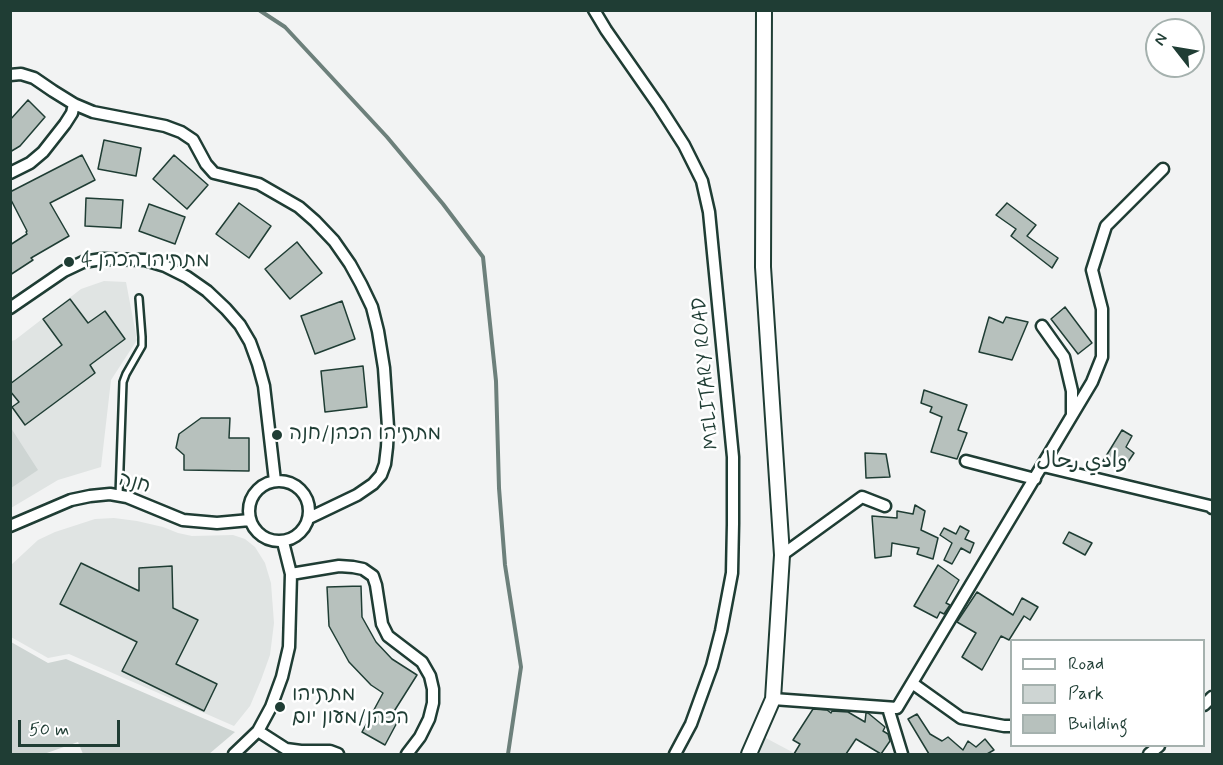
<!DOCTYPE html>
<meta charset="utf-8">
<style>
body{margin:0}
#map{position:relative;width:1223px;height:765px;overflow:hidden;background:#f2f3f3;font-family:Mynerve,sans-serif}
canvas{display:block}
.frame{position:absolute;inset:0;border:12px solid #1f3d34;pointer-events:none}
.legend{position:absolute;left:1010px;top:639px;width:195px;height:108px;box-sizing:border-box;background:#fff;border:2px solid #a5b1ae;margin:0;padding:8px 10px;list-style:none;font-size:18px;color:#1f3d34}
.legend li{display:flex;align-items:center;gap:12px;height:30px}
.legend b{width:30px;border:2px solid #a5b1ae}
.north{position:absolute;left:1145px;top:18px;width:60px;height:60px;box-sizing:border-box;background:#fff;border:2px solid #a5b1ae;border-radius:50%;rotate:301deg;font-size:16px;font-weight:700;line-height:24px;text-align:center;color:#1f3d34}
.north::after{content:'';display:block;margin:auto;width:21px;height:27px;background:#1f3d34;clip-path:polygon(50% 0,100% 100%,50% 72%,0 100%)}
.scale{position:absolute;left:18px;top:720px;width:102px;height:27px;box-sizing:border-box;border:3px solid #1f3d34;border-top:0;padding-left:8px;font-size:18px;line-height:21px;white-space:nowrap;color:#1f3d34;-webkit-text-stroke:4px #fff;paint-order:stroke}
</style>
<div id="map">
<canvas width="1223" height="765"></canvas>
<div class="frame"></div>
<ul class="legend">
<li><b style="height:8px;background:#fff"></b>Road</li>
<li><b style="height:16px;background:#ced5d3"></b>Park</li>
<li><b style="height:16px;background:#b7c1bd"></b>Building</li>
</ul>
<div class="north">N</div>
<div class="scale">50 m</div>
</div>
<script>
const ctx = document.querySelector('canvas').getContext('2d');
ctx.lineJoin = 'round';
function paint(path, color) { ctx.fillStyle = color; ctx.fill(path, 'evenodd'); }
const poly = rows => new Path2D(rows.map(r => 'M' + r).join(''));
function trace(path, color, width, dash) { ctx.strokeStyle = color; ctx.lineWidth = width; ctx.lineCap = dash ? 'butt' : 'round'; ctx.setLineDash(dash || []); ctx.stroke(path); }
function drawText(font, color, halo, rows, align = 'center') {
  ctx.font = font + ' Mynerve,"Playpen Sans Arabic","Playpen Sans Hebrew",sans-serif'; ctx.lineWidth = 5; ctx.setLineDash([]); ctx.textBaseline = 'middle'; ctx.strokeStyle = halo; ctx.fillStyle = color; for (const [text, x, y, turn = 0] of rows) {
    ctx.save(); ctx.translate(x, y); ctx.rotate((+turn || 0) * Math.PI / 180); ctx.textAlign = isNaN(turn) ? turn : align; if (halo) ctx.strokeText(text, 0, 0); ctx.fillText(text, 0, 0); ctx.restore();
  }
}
const built = poly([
 [104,281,126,282,137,340,111,380,101,467,58,480,11,508,11,341,15,340,81,289],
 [114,518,137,521,163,527,178,533,192,536,233,535,245,539,255,547,265,563,271,583,274,623,270,655,261,680,250,706,234,726,69,654,48,658,11,637,11,565,38,540,55,532,95,519],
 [762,736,796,754,751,754]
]);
const green = poly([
 [11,428,38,470,11,488,10,488],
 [11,642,48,663,66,659,235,732,209,754,83,754,78,742,44,754,11,754]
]);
const stream = poly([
 [259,10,285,27,387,137,443,204,483,257,496,381,499,488,505,565,521,667,508,754]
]);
const building = poly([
 [28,100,45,117,20,146,10,152,10,120,28,100],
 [104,140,141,148,136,176,98,169,104,140],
 [82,155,95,180,50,203,69,236,31,258,33,260,10,275,10,245,27,234,26,232,27,231,10,198,10,192,82,155],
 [174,155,208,185,187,209,153,179,174,155],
 [86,198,123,200,121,228,85,226,86,198],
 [239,203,271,226,249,258,216,234,239,203],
 [1007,203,1036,225,1027,236,1058,258,1052,268,1011,236,1016,229,996,215,1007,203],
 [149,204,185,217,175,244,139,231,149,204],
 [297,242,322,273,290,299,265,269,297,242],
 [70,299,88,323,105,311,125,339,90,365,95,373,25,425,12,407,19,402,10,391,10,384,62,345,43,319,70,299],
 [342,301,355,339,315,354,301,316,342,301],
 [1065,307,1092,343,1078,354,1051,319,1065,307],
 [989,317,1003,323,1006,317,1028,322,1012,360,979,352,989,317],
 [363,366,367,407,325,412,321,371,363,366],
 [924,390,967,405,958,430,967,433,957,459,931,452,942,417,930,412,932,407,921,403,924,390],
 [201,418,230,418,229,438,249,438,249,471,184,470,184,455,176,448,179,434,201,418],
 [1122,430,1132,436,1126,447,1134,453,1122,471,1115,467,1114,468,1103,461,1122,430],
 [865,453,886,454,890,477,866,478,865,453],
 [915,505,925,511,921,530,938,538,933,559,917,554,919,548,892,543,891,556,875,558,872,516,897,518,897,511,913,514,915,505],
 [960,526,969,531,965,539,974,543,970,553,961,548,952,564,944,560,952,543,940,535,944,528,956,534,960,526],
 [1069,532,1092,543,1085,555,1063,543,1069,532],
 [81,563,139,591,139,568,172,566,173,608,198,620,176,664,217,684,204,711,122,671,137,642,60,604,81,563],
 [938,565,959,580,946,603,950,605,944,614,940,612,937,618,914,606,938,565],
 [361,586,362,617,376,642,392,659,417,675,393,713,400,717,385,745,362,732,383,693,371,685,349,662,329,626,327,587,361,586],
 [977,592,1013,615,1022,598,1038,607,1030,620,1024,616,1009,640,1001,636,982,670,962,657,976,633,957,622,977,592],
 [813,709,827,710,831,713,832,711,848,712,865,722,866,713,868,713,885,727,883,731,888,734,890,741,881,754,856,739,846,754,794,754,800,744,793,740,813,709],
 [917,714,930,734,942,741,948,737,963,750,968,741,976,747,985,739,994,750,987,754,929,754,908,719,917,714]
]);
const service = poly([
 [119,495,123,382,126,374,142,346,142,337,139,298]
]);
const minor = poly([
 [594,10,606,30,659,106,684,145,702,181,709,212,733,457,733,524,732,573,721,631,712,666,691,724,675,754],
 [10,75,21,74,34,78,53,91,74,104,93,112,165,126,181,132,193,140,206,164,214,173,259,184,299,207,315,221,334,241,350,264,361,284,372,307,378,331,384,368,388,427,387,447,385,464,381,475,373,484,357,495,309,518],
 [10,173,30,163,43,152,65,124,72,113,74,104],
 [10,308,64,271,83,262,102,259,145,260,165,266,187,277,207,291,226,309,240,325,250,342,258,364,264,386,275,481],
 [1042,326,1064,357,1072,391,1072,414],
 [966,461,1035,479],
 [1043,466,1210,506,1212,508],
 '249 511a30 30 0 1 1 60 0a30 30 0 1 1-60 0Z',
 [10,526,71,500,90,496,110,494,127,497,183,520,217,523,250,520],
 [782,555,862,497,885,506],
 [291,574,339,566,353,567,363,569,373,576,376,585,382,624,388,636,422,662,430,676,433,689,433,703,429,719,420,737,407,754],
 [912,683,961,718,1004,726,1012,726],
 [773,699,897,708,1092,382,1102,357,1102,309,1092,270,1106,226,1163,169],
 [1204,705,1212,697],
 [888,708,902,754],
 [258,731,286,749,301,751,330,751,338,754],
 [234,754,258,731,271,707,282,677,289,647,291,574,283,542],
 [1149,754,1159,746]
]);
const tertiary = poly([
 [749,754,773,699,782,555,763,267,764,10]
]);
const markers = [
 [69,262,6,"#1f3d34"],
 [277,435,6,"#1f3d34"],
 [280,707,6,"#1f3d34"]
];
const poiNames = [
 ["מתתיהו הכהן 4",81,262],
 ["מתתיהו הכהן/חנה",289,435],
 ["מתתיהו",292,696],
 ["הכהן/מעון יום",292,719]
];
const streetNames = [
 ["MILITARY ROAD",707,373,-95],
 ["חנה",134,484,15]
];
const quarterNames = [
 ["وادي رحال",1082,462]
];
paint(built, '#e0e4e3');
paint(green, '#ced5d3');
trace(stream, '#6d807b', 4);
paint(building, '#b7c1bd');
trace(building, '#1f3d34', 1.5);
trace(service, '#1f3d34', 10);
trace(minor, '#1f3d34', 15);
trace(tertiary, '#1f3d34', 18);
trace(service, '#fff', 5);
trace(minor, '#fff', 10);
trace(tertiary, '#fff', 14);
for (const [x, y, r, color] of markers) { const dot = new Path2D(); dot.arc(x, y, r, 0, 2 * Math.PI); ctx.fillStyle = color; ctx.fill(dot); trace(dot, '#fff', 2); }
drawText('20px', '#1f3d34', '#fff', poiNames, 'left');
drawText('20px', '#1f3d34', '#fff', streetNames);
drawText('22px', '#1f3d34', '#fff', quarterNames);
</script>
